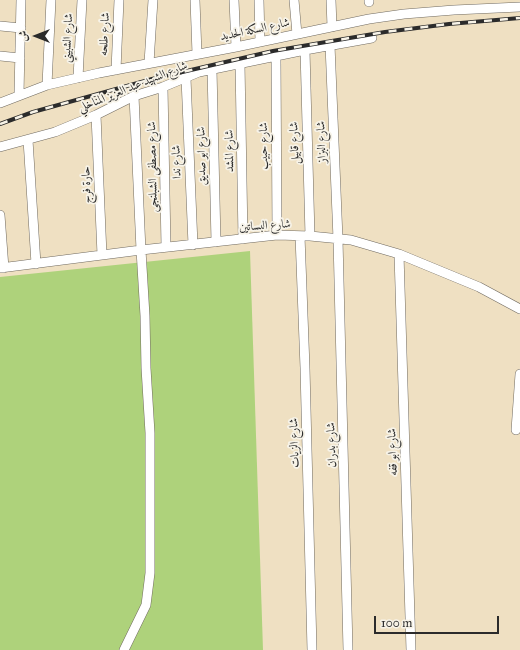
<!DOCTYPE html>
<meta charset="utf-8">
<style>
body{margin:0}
#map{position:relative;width:520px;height:650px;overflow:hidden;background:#efe0c2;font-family:"IM FELL Great Primer",Amiri,serif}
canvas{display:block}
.north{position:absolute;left:16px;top:16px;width:40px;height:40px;-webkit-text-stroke:3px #f7f3e8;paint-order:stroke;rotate:270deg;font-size:11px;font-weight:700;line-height:16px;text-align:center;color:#2b2b2b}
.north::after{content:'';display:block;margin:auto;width:14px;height:18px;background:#2b2b2b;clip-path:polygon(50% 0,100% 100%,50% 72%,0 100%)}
.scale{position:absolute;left:374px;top:616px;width:125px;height:18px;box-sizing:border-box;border:2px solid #2b2b2b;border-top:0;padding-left:5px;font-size:12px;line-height:14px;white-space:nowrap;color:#2b2b2b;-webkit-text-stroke:3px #f7f3e8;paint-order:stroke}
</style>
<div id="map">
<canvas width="520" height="650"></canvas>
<div class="north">ش</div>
<div class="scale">100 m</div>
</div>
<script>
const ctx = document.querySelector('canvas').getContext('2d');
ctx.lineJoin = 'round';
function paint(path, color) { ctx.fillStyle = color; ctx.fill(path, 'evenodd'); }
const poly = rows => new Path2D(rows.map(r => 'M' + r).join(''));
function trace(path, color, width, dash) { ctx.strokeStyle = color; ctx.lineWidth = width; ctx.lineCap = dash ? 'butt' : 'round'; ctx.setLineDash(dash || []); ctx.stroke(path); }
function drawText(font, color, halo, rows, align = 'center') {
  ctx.font = font + ' "IM FELL Great Primer",Amiri,serif'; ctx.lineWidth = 3.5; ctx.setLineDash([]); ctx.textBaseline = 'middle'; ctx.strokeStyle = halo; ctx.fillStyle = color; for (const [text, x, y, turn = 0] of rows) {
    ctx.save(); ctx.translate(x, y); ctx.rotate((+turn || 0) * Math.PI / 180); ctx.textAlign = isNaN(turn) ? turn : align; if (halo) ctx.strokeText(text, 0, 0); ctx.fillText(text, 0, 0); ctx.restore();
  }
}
const green = poly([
 [250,251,263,650,0,650,0,277]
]);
const minor = poly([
 [195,0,197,54],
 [234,0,236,47],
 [259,0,260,42],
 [294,0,297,34],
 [331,0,332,27],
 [369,0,369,2],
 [0,26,21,28],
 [330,45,338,239,348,650],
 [305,50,310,236],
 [0,56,20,58],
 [276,57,277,235],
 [149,63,153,0],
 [240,63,243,239],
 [212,69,216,242],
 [116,70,119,0],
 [78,78,82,0],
 [186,78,193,245],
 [47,85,51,0],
 [163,87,166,247],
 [19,95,21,0],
 [0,103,47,85,99,73,236,47,369,19,404,14,454,10,520,7],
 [96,115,102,255],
 [28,140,36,264],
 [0,147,55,132,96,115,134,96,163,87,199,72,305,50,372,38],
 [0,215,4,268],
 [300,236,305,368,312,650],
 [399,254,411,650],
 [0,268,141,250,277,235,310,236,351,240,399,254,479,287,520,309],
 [516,430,520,374],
 [124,650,146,605,150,573,150,433,146,368,145,316,141,250,134,96]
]);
const rail = poly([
 [0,124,33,112,152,79,273,51,385,32,449,24,520,18]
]);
const streetNames = [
 ["شارع السكة الحديد",255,30,-12],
 ["شارع طلحه",105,34,-87],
 ["شارع الشبيني",68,38,-87],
 ["شارع الشهيد عبد العزيز المناخلي",133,87,-22],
 ["شارع البزاز",322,142,-92],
 ["شارع قابيل",295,143,-92],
 ["شارع حبيب",264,146,-90],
 ["شارع المشد",230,151,-91],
 ["شارع ابو صديق",202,156,-91],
 ["شارع ندا",177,162,-92],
 ["شارع مصطفى الشبلنجى",153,167,-91],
 ["حارة فرج",87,185,-92],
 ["شارع البساتين",265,226,-4],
 ["شارع الزيات",295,443,-92],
 ["شارع بدران",332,445,-92],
 ["شارع ابو قفه",393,452,-92]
];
paint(green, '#aed27b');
trace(minor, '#706a60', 10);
trace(minor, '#fff', 9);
trace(rail, '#2b2b2b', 4);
trace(rail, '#f7f3e8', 2.5, [8]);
drawText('12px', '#2b2b2b', '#f7f3e8', streetNames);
</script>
